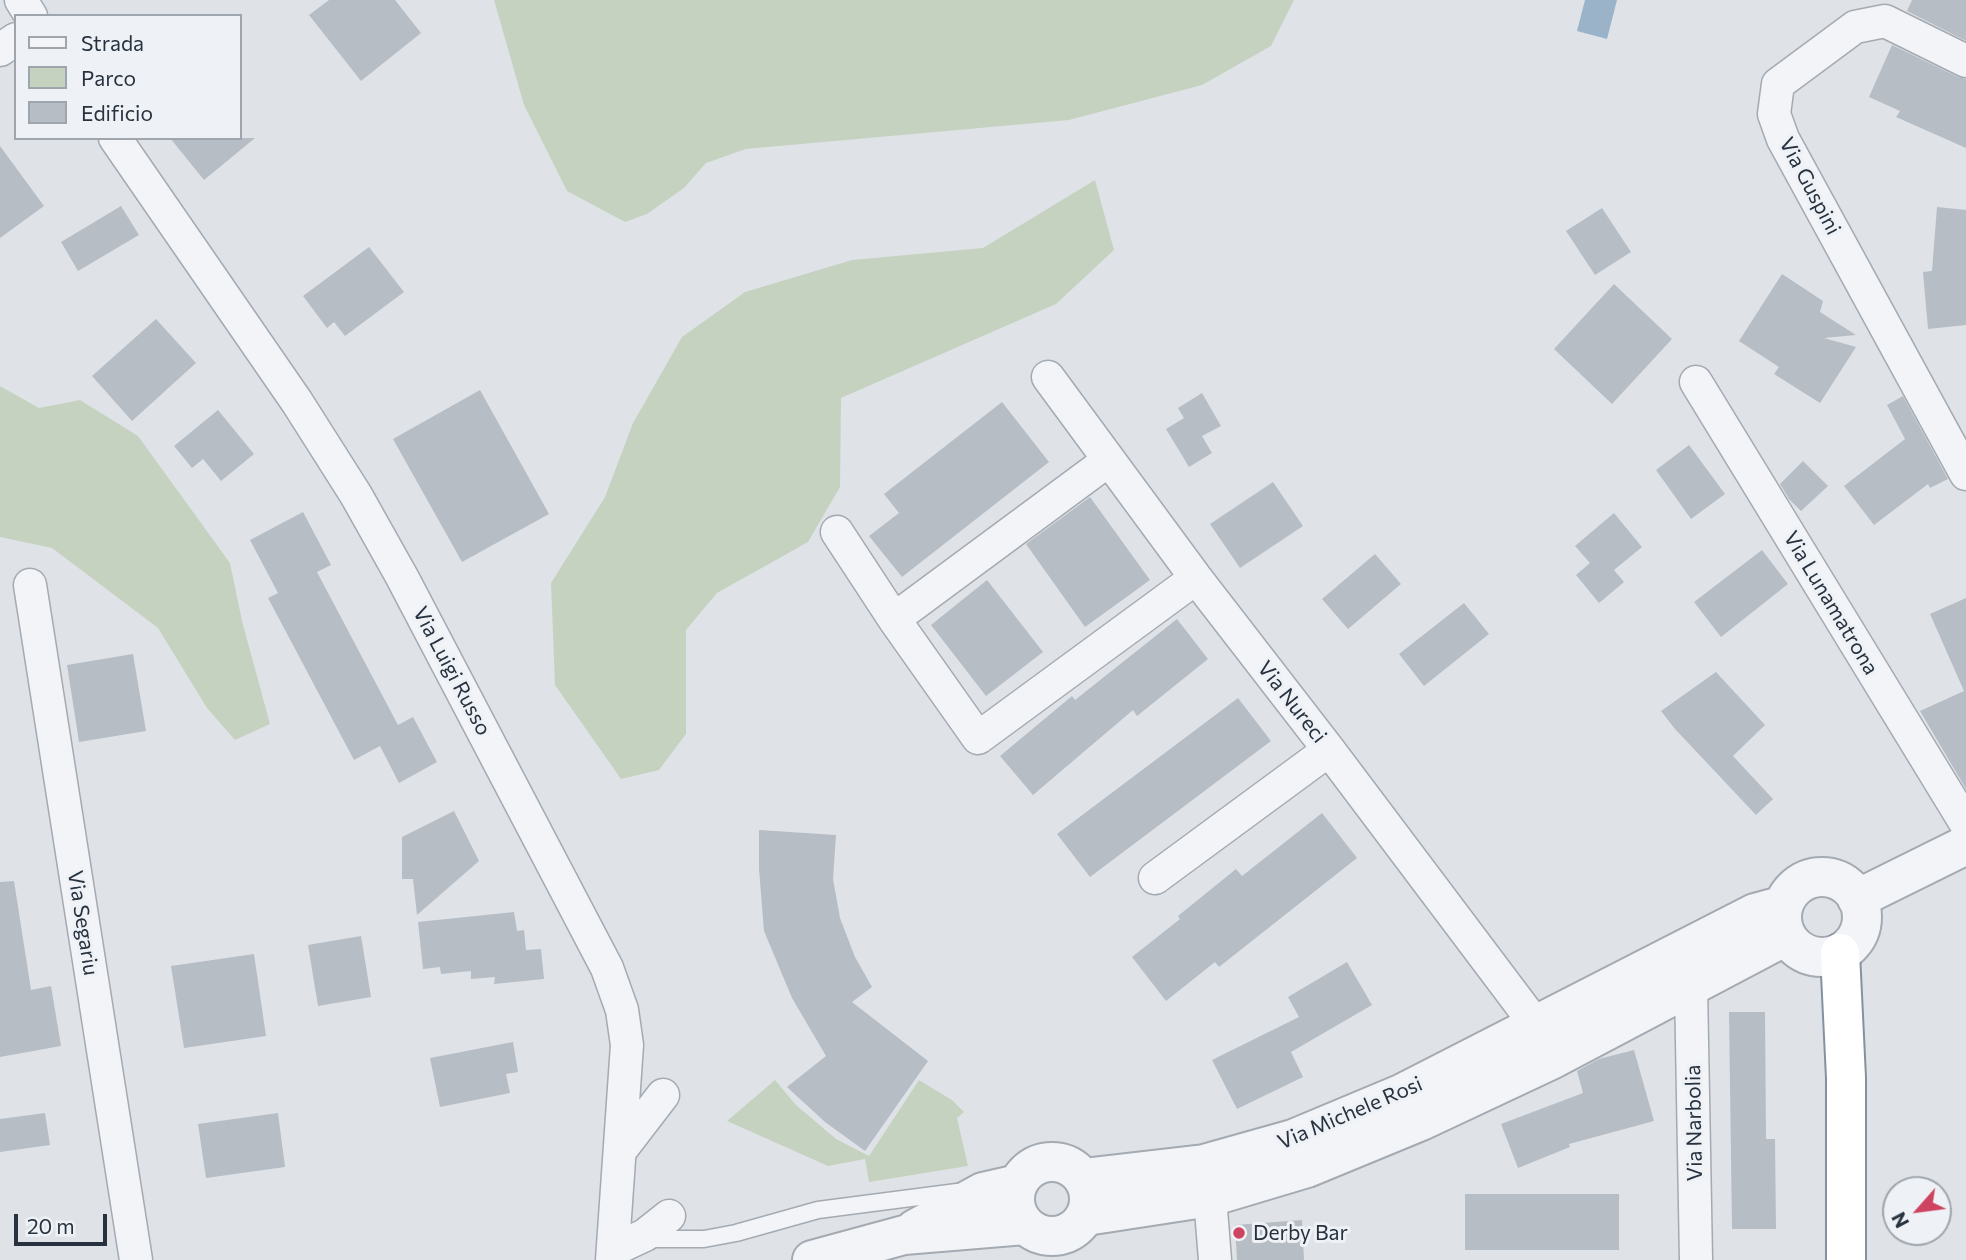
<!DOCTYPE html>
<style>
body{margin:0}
#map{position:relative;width:1966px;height:1260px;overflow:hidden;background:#dfe3e8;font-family:Commissioner,sans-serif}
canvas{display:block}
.legend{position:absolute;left:14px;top:14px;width:228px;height:126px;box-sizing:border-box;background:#eef2f6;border:2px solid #9fa5ad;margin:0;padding:9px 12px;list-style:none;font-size:21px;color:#28323f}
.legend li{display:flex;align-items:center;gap:14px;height:35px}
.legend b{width:35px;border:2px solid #9fa5ad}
.north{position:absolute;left:1882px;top:1176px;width:70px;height:70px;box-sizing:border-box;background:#eef2f6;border:2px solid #9fa5ad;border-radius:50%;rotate:242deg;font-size:19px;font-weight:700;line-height:28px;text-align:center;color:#28323f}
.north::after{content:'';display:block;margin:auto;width:24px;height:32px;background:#ce4360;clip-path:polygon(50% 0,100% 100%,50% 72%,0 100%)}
.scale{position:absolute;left:14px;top:1214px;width:93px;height:32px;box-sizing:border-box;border:4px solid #28323f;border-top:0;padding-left:9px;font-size:21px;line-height:24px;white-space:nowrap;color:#28323f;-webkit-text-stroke:5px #eef2f6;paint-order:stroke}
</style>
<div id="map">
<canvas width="1966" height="1260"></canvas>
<ul class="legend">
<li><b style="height:9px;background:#f2f4f7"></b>Strada</li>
<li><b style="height:19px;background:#c6d2c0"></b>Parco</li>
<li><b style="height:19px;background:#b6bdc5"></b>Edificio</li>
</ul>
<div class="north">N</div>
<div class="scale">20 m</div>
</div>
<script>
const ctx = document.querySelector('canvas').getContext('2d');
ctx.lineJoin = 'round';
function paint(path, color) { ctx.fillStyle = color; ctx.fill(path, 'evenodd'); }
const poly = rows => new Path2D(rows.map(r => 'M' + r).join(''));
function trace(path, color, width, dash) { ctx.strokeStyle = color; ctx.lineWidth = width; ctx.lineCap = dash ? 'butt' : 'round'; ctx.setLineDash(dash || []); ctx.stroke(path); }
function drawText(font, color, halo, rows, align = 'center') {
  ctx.font = font + ' Commissioner,sans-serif'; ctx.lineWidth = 6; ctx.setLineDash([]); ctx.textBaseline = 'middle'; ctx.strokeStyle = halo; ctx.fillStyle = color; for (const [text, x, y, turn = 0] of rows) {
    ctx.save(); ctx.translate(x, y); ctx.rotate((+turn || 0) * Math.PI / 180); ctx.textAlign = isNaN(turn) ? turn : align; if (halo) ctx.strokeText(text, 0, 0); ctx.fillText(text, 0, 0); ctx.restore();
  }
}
const green = poly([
 [494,0,1294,0,1271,46,1202,85,1069,120,746,149,706,163,684,188,647,214,625,222,567,191,524,105],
 [1095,180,1114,250,1056,304,841,398,840,487,808,542,717,593,686,630,686,734,659,770,621,779,555,685,551,583,605,497,633,423,682,337,745,292,852,260,983,248],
 [0,386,39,408,80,400,138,436,230,563,242,621,270,724,235,740,207,708,158,628,52,548,0,537],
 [775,1080,796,1105,836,1139,869,1156,919,1080,952,1100,964,1112,957,1118,968,1166,869,1182,865,1159,828,1166,727,1121]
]);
const water = poly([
 [1585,0,1617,0,1607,39,1577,31]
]);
const building = poly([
 [329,0,395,0,421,33,361,81,309,15],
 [1912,0,1966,0,1966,41,1907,11],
 [1892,45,1958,77,1966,79,1966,148,1896,117,1900,111,1869,97],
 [170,138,255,138,204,180],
 [0,146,44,206,0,238],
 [121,206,139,235,78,271,61,242],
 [1937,207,1966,210,1966,325,1928,329,1923,272,1932,271],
 [1602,208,1631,252,1595,275,1566,231],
 [369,247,404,292,345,336,334,322,327,328,303,296],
 [1782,274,1823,301,1820,312,1856,335,1824,338,1856,347,1820,403,1774,374,1779,367,1739,341],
 [1614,284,1672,339,1612,404,1554,349],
 [156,319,196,363,132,421,92,376],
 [480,390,549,514,462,562,393,439],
 [1202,393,1221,426,1202,436,1212,453,1189,467,1166,429,1184,418,1178,408],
 [1903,396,1948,479,1930,488,1928,484,1874,525,1844,486,1905,439,1887,405],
 [1002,402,1049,462,902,577,869,536,899,513,884,494],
 [218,410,254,454,221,481,203,459,192,468,174,446],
 [1689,445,1725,494,1691,519,1656,470],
 [1803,461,1828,486,1801,511,1789,499,1780,484],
 [1273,482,1303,526,1240,568,1210,524],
 [1090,497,1150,580,1085,627,1026,544],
 [303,512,331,565,317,572,398,725,413,717,437,762,399,783,380,746,354,760,268,598,278,593,250,540],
 [1614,513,1642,547,1614,570,1624,582,1599,603,1576,575,1590,563,1575,546],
 [1762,550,1788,584,1721,637,1694,602],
 [1375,554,1401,584,1348,629,1322,599],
 [987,580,1043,652,986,696,931,625],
 [1966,598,1966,789,1920,711,1964,691,1930,614],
 [1464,603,1489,634,1424,686,1399,654],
 [1177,619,1208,659,1137,716,1133,710,1033,795,1000,756,1072,696,1075,700],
 [133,654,146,731,79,742,67,665],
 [1716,672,1765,725,1733,756,1773,799,1756,815,1675,729,1661,711],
 [1238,698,1271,741,1090,877,1057,834],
 [454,811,479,861,417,915,413,879,402,879,402,837],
 [1322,813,1357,858,1219,967,1215,962,1166,1001,1132,957,1180,919,1178,916,1236,869,1242,876],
 [759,830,836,835,833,879,840,918,855,957,872,987,852,1002,928,1061,865,1151,825,1122,787,1087,826,1056,792,998,764,931,759,869],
 [14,881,31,990,51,986,61,1046,0,1057,0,882],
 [514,912,517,931,524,930,526,950,541,949,544,979,494,984,495,977,471,979,471,971,441,974,440,967,423,969,418,922],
 [361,936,371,997,318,1006,308,945],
 [254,954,266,1036,184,1048,171,966],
 [1347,962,1372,1005,1291,1052,1303,1077,1237,1109,1212,1060,1299,1017,1288,997],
 [1729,1012,1765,1012,1766,1139,1775,1139,1776,1229,1732,1229],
 [513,1042,518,1072,506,1074,510,1093,440,1107,430,1058],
 [1634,1050,1654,1121,1569,1144,1570,1147,1518,1168,1501,1124,1583,1093,1577,1071,1599,1059],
 [45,1113,50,1145,0,1152,0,1119],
 [278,1113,285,1167,206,1178,198,1124],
 [1465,1194,1619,1194,1619,1250,1465,1250],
 [1302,1220,1304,1260,1237,1260,1235,1225]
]);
const service = poly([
 [642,1239,704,1239,736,1233,818,1210,957,1192]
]);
const minor = poly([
 [21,0,31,16],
 [0,50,16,39],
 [1966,61,1885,21,1855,27,1778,84,1774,114,1783,139,1966,474],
 [115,138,297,402,356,495,402,577,607,968,622,1010,627,1045,612,1260],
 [1048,377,1196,578,1329,750,1536,1025],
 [1696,382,1966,824],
 [1109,460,894,619,978,738,1196,578],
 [837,532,894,619],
 [30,585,136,1260],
 [1155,878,1329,750],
 [1691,987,1696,1260],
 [620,1151,663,1095],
 [1210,1197,1215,1260],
 [613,1250,645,1235,669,1216]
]);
const tertiary = poly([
 '1782 917a40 40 0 1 1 80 0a40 40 0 1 1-80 0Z',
 [1857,899,1966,845],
 '1015 1199a37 37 0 1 1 74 0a37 37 0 1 1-74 0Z',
 [1083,1178,1204,1164,1293,1139,1403,1093,1755,913,1784,905],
 [1086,1216,1210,1197,1307,1168,1421,1121,1553,1059,1786,936],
 [915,1229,983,1192,1018,1184],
 [812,1260,904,1235,1025,1225]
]);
const trunk = poly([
 [1840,953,1846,1078,1846,1260]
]);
const markers = [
 [1239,1233,7,"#ce4360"]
];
const streetNames = [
 ["Via Guspini",1810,186,62],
 ["Via Lunamatrona",1831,603,59],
 ["Via Luigi Russo",452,671,62],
 ["Via Nureci",1292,702,52],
 ["Via Segariu",83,923,81],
 ["Via Michele Rosi",1350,1113,-23],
 ["Via Narbolia",1694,1123,-91]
];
const poiNames = [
 ["Derby Bar",1253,1233]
];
paint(green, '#c6d2c0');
paint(water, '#9ab3c8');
paint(building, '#b6bdc5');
trace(service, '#a4aab2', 19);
trace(minor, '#a4aab2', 35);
trace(tertiary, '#a4aab2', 42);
trace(trunk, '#86919f', 42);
trace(service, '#f2f4f7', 16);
trace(minor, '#f2f4f7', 32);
trace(tertiary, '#f2f4f7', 38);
trace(trunk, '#fff', 38);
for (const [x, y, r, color] of markers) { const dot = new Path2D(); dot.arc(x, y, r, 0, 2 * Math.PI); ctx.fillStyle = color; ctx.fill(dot); trace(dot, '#eef2f6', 2.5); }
drawText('21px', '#28323f', '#eef2f6', streetNames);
drawText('21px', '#28323f', '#eef2f6', poiNames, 'left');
</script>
